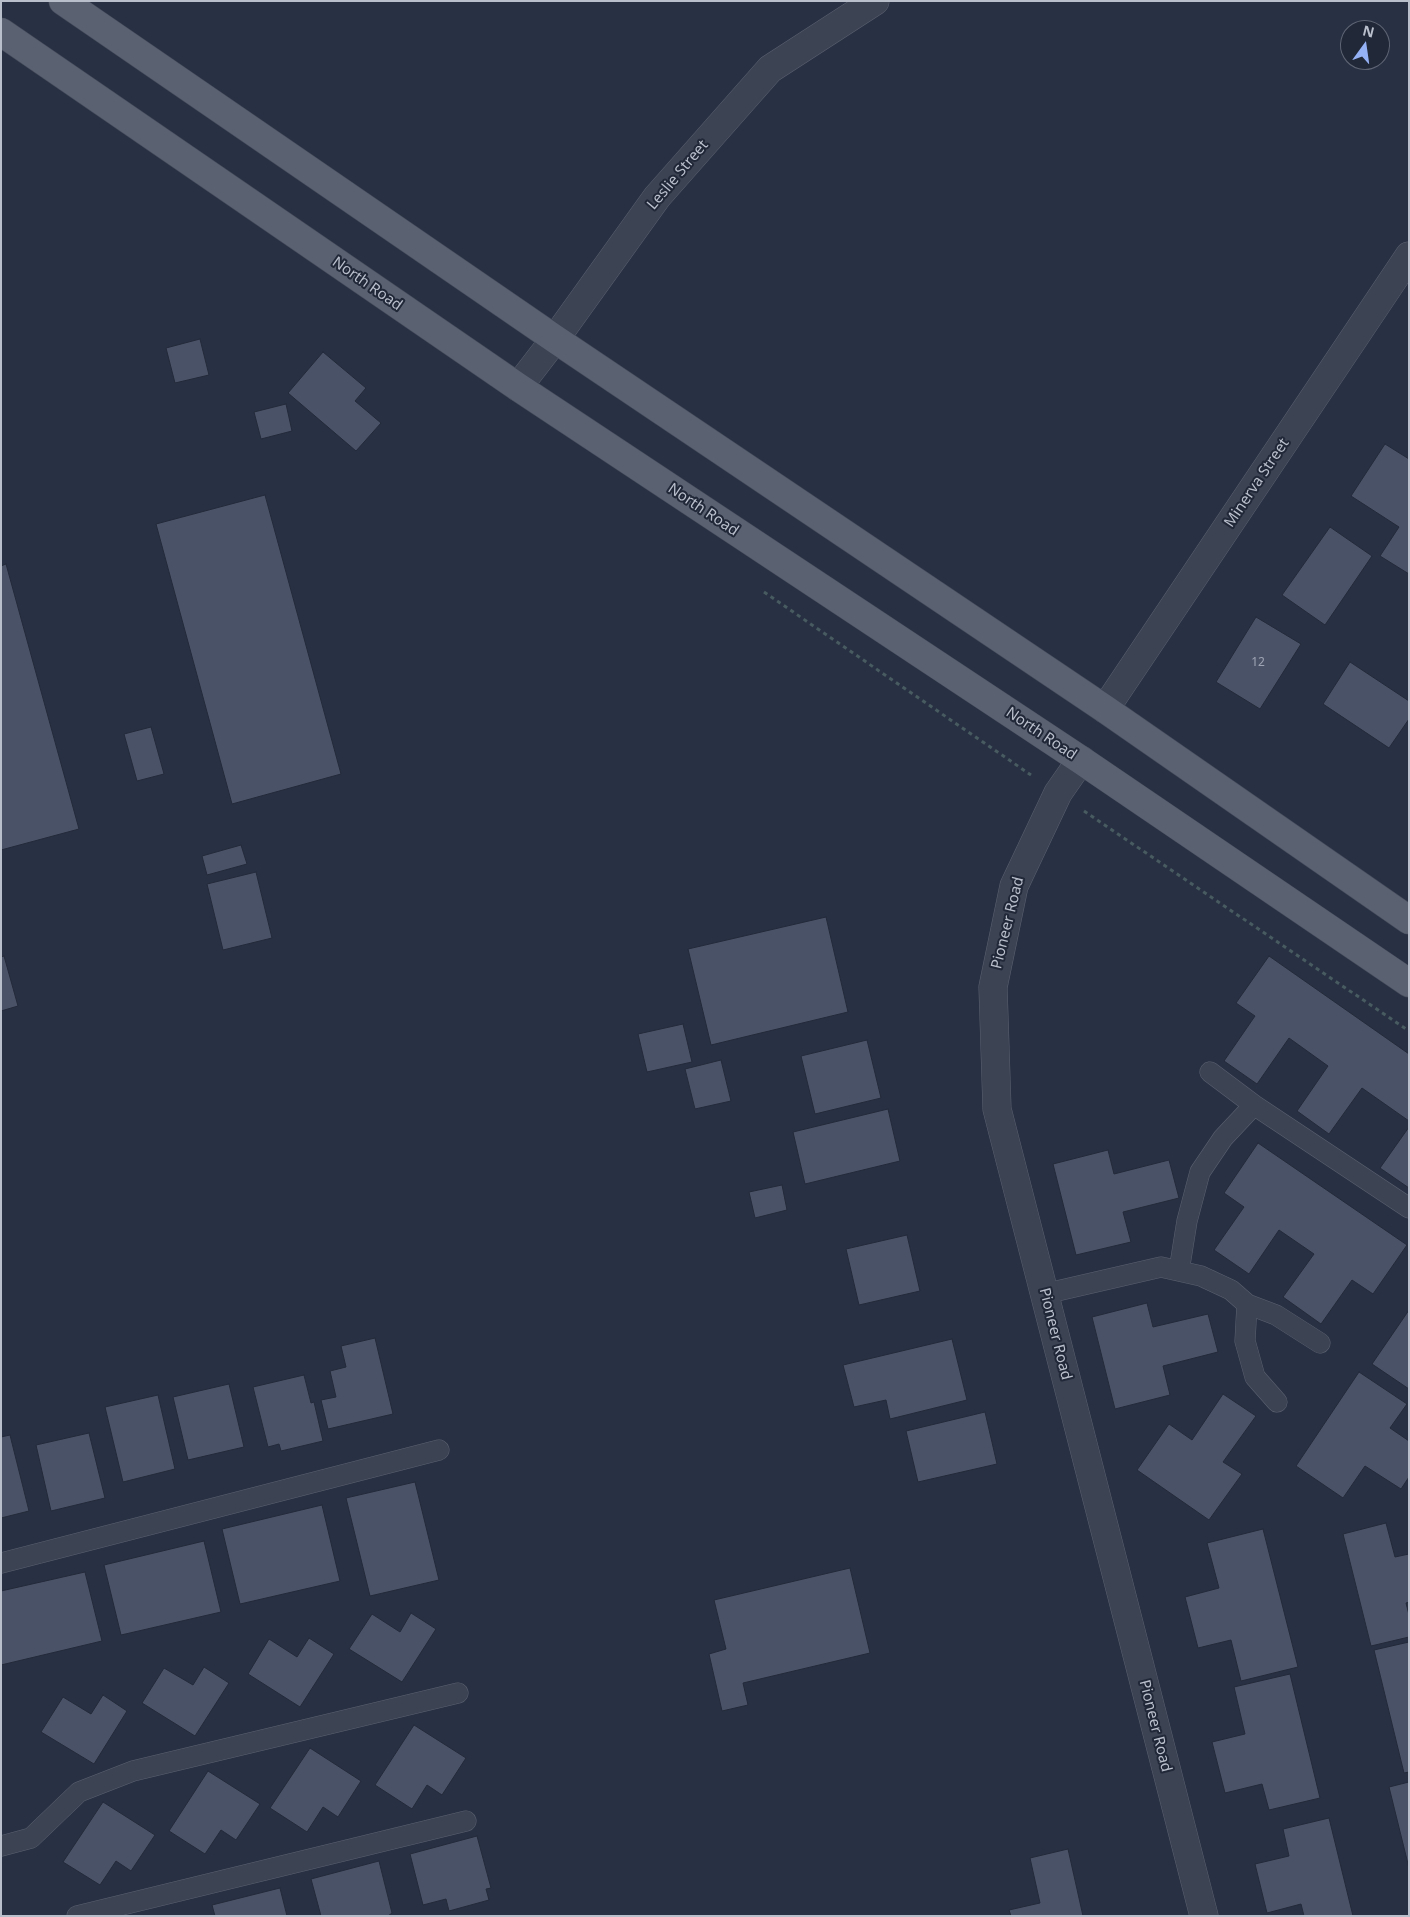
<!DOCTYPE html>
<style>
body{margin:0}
#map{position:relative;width:1410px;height:1917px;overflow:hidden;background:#283143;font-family:"Noto Sans",sans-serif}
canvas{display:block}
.frame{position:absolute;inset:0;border:2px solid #babfcc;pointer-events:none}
.north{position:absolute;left:1340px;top:20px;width:50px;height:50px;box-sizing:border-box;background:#212838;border:1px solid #5e6473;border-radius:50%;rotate:14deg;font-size:14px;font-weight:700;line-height:20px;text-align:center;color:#babfcc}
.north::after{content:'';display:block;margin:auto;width:18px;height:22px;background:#95b1f6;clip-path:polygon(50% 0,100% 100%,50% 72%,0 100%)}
</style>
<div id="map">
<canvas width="1410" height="1917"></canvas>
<div class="frame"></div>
<div class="north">N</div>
</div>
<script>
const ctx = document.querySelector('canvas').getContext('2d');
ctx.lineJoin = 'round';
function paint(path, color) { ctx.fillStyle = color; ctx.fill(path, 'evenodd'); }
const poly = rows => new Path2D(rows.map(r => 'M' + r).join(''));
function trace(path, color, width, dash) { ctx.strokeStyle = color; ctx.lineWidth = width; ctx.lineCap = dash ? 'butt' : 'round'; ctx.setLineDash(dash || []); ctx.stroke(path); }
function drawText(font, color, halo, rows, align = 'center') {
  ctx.font = font + ' "Noto Sans",sans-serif'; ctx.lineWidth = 4; ctx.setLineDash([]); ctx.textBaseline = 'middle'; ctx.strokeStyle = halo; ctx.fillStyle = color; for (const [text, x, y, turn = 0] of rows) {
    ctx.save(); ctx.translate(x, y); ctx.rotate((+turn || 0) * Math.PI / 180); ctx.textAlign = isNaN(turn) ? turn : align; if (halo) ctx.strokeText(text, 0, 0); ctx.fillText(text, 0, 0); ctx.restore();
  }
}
const building = poly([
 [200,339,209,375,175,383,166,348,200,339],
 [323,352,366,388,355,401,381,423,356,451,288,393,323,352],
 [286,404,292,431,261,439,254,412,286,404],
 [1385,444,1409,459,1409,574,1380,556,1399,527,1351,496,1385,444],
 [265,495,341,774,232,804,156,524,265,495],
 [1330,527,1372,556,1325,625,1282,595,1330,527],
 [6,564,79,829,1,850,1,566,6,564],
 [1256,617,1301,644,1260,709,1216,682,1256,617],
 [1350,662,1409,701,1409,719,1389,748,1323,704,1350,662],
 [151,727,164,774,137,781,124,734,151,727],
 [241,845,247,864,207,875,202,856,241,845],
 [256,872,272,938,223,950,207,884,256,872],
 [826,917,848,1012,711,1045,688,949,826,917],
 [4,956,18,1006,1,1011,1,957,4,956],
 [1269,956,1409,1054,1409,1121,1362,1088,1329,1134,1297,1111,1328,1066,1289,1038,1257,1084,1224,1061,1255,1016,1236,1003,1269,956],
 [683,1024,692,1062,647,1072,638,1034,683,1024],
 [867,1040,881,1098,815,1114,801,1056,867,1040],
 [721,1060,731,1101,695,1109,685,1069,721,1060],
 [888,1109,900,1161,805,1184,793,1132,888,1109],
 [1409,1127,1409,1188,1380,1168,1409,1127],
 [1258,1143,1407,1245,1373,1294,1352,1280,1321,1324,1283,1297,1314,1254,1279,1230,1249,1274,1214,1250,1244,1207,1224,1193,1258,1143],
 [1108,1150,1114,1174,1169,1160,1179,1198,1123,1212,1131,1242,1076,1255,1053,1164,1108,1150],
 [782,1185,787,1210,755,1218,749,1192,782,1185],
 [907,1235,920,1291,859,1305,846,1249,907,1235],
 [1147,1303,1153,1327,1208,1314,1218,1352,1163,1366,1170,1395,1115,1409,1092,1317,1147,1303],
 [1409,1310,1409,1389,1372,1364,1409,1310],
 [375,1338,393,1414,328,1429,321,1400,336,1397,330,1371,346,1367,341,1346,375,1338],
 [952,1339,967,1400,890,1419,886,1400,854,1407,843,1365,952,1339],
 [1359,1372,1407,1404,1390,1428,1409,1441,1409,1477,1401,1489,1365,1466,1343,1498,1296,1466,1359,1372],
 [304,1375,311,1403,314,1402,323,1441,281,1451,279,1444,268,1447,253,1387,304,1375],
 [229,1384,244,1447,188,1460,173,1397,229,1384],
 [1223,1394,1256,1416,1223,1462,1242,1474,1209,1520,1137,1470,1169,1424,1192,1440,1223,1394],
 [158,1395,175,1469,123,1482,105,1407,158,1395],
 [985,1412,997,1464,918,1482,906,1431,985,1412],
 [89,1433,105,1498,51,1511,36,1445,89,1433],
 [10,1435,29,1511,1,1518,1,1437,10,1435],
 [415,1482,439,1580,370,1596,346,1498,415,1482],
 [322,1505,340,1581,240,1604,222,1529,322,1505],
 [1386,1523,1395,1557,1409,1554,1409,1602,1406,1603,1409,1615,1409,1637,1371,1646,1343,1534,1386,1523],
 [1263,1529,1298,1667,1241,1681,1231,1640,1198,1648,1185,1597,1219,1588,1207,1543,1263,1529],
 [204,1541,221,1612,121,1635,104,1565,204,1541],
 [850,1568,870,1653,743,1683,748,1705,722,1711,709,1654,726,1649,714,1600,850,1568],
 [85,1572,102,1641,1,1665,1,1591,85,1572],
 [411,1613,436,1629,402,1682,349,1649,372,1614,400,1632,411,1613],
 [309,1638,334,1654,300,1707,248,1674,269,1639,297,1657,309,1638],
 [1409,1642,1409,1772,1404,1773,1374,1650,1409,1642],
 [204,1667,229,1683,195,1736,142,1703,164,1668,193,1685,204,1667],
 [1290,1674,1320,1798,1269,1810,1262,1784,1225,1793,1212,1742,1245,1734,1234,1687,1290,1674],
 [103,1695,127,1711,94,1764,41,1732,63,1697,91,1714,103,1695],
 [414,1725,466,1758,442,1795,427,1785,412,1809,375,1785,414,1725],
 [310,1748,361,1781,338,1817,323,1807,307,1832,270,1808,310,1748],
 [208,1771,260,1804,236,1840,221,1830,205,1854,169,1831,208,1771],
 [1409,1782,1409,1868,1389,1787,1409,1782],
 [103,1802,155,1835,131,1871,116,1861,100,1885,63,1862,103,1802],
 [1329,1818,1353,1916,1304,1916,1301,1904,1267,1913,1255,1864,1289,1856,1283,1829,1329,1818],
 [477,1836,491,1888,486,1889,489,1900,449,1911,446,1899,423,1905,410,1854,477,1836],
 [1068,1849,1083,1916,1011,1916,1009,1910,1040,1903,1030,1858,1068,1849],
 [379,1861,392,1913,388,1916,321,1916,311,1879,379,1861],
 [280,1888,287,1916,215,1916,212,1905,280,1888]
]);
const path = poly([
 [764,592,1031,775],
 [1084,811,1409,1031]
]);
const service = poly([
 [1210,1072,1254,1105,1409,1208],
 [1179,1271,1187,1221,1200,1172,1223,1138,1254,1105],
 [1044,1294,1161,1267,1201,1276,1231,1290,1247,1304,1245,1341,1255,1377,1277,1402],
 [1247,1304,1276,1315,1320,1343],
 [1,1563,439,1450],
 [1,1846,31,1838,79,1792,133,1771,458,1693],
 [77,1916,466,1821]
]);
const minor = poly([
 [518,387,555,339,657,197,770,69,875,1],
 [1105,709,1409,256],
 [1081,760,1058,793,1014,886,993,987,997,1109,1204,1916]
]);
const primary = poly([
 [63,1,555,339,1105,709,1409,920],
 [1,32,518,387,1081,760,1409,983]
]);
const numberNames = [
 ["12",1258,663]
];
const streetNames = [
 ["Leslie Street",678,175,-50],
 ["North Road",367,284,35],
 ["Minerva Street",1257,483,-56],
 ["North Road",703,510,34],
 ["North Road",1041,734,34],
 ["Pioneer Road",1008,923,-76],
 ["Pioneer Road",1055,1334,76],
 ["Pioneer Road",1155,1726,76]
];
paint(building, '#4a5267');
trace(building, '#232a3a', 1);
trace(service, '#5b6170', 21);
trace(minor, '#5b6170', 29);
trace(primary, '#464c5c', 29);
trace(path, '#485b60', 3, [4, 4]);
trace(service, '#3c4353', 20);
trace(minor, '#3c4353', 28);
trace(primary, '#5a6272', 28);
drawText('12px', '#9ea4b3', null, numberNames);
drawText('15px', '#babfcc', '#212838', streetNames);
</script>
